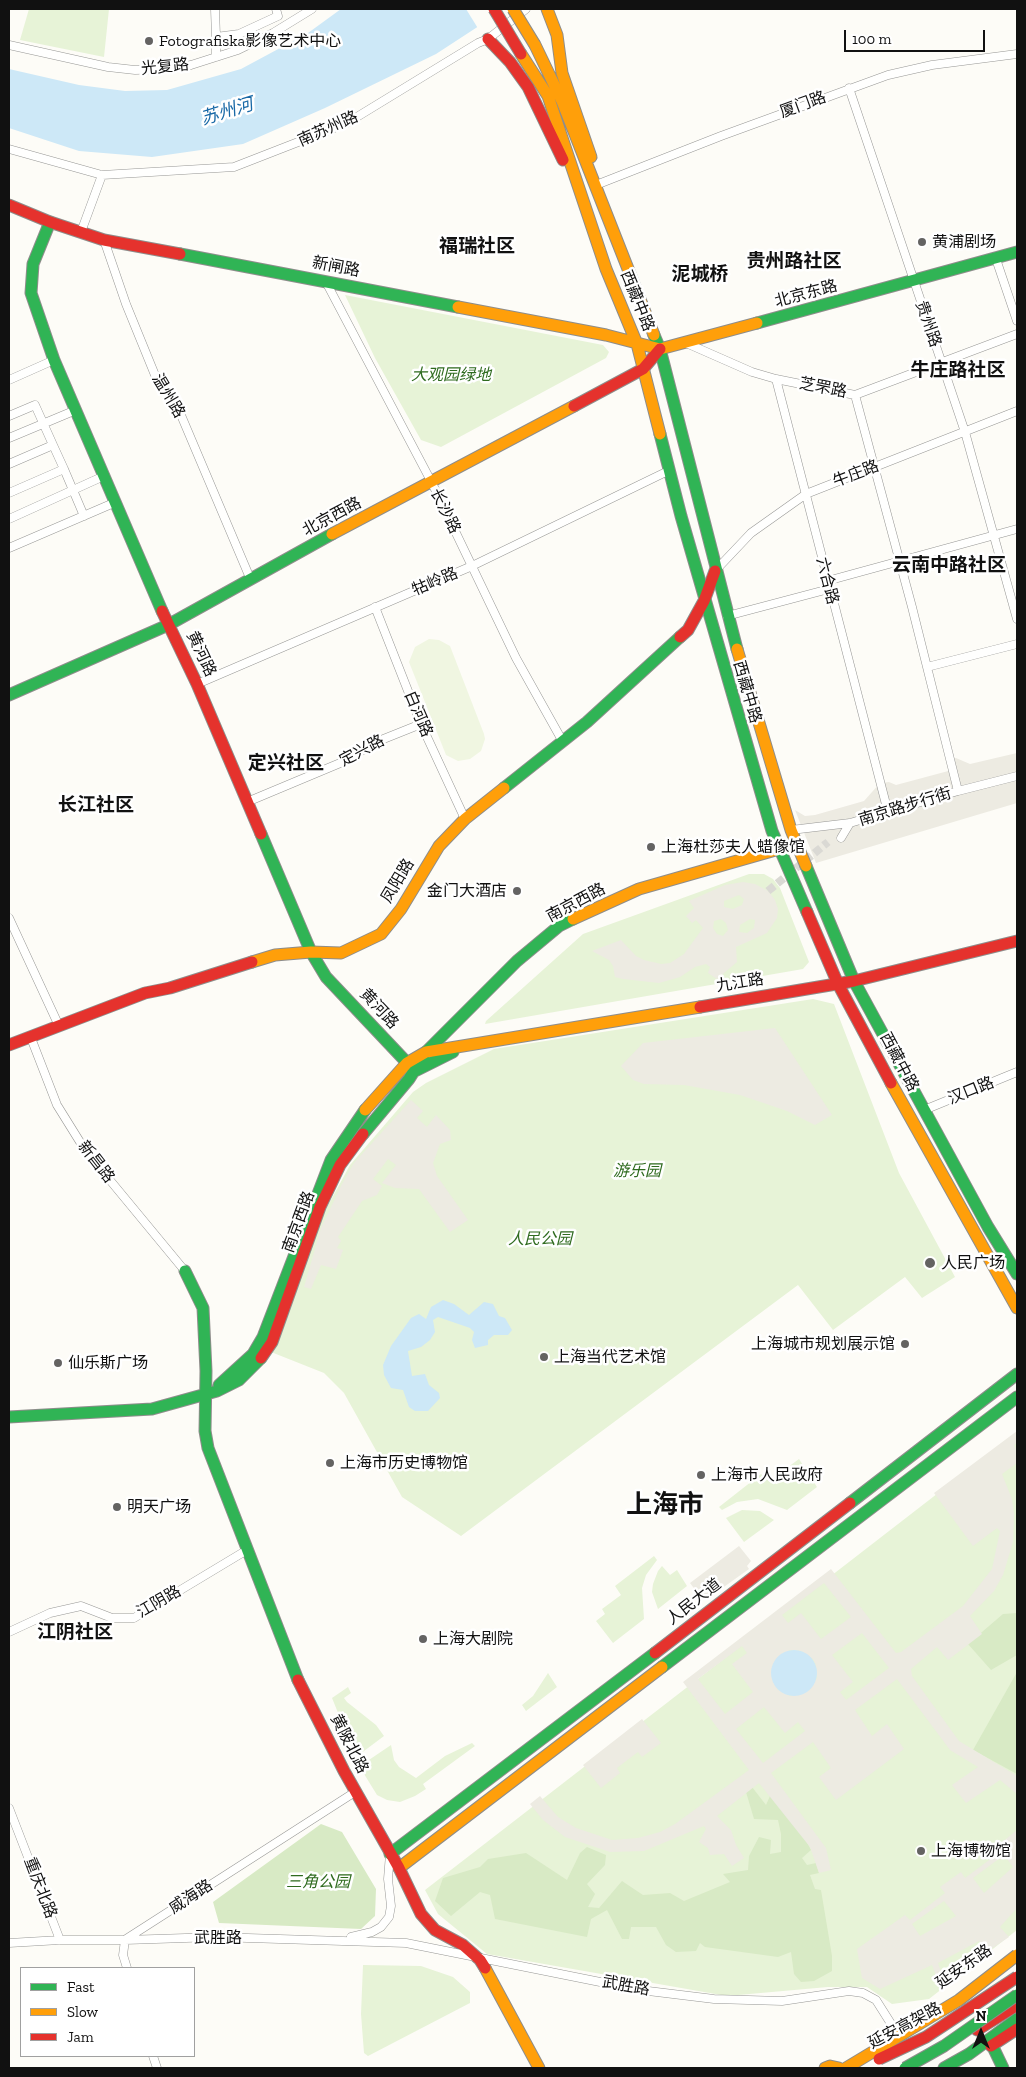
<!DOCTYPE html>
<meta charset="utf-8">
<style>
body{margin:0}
#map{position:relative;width:1026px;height:2077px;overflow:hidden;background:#fdfcf7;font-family:"Zilla Slab",serif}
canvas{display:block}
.frame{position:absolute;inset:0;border:10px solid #111;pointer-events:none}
.legend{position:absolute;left:20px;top:1967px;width:175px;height:90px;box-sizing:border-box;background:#fff;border:1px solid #a0a0a0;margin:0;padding:6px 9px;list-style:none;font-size:15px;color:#111}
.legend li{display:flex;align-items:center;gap:10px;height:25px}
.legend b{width:25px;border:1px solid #a0a0a0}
.north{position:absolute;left:956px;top:2007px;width:50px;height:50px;-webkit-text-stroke:4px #fff;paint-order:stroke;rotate:0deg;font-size:14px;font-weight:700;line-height:20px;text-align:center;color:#111}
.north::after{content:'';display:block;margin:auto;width:18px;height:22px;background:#111;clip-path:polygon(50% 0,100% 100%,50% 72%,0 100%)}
.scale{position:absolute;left:844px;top:30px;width:141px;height:22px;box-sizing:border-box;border:2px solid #111;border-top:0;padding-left:6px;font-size:15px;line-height:18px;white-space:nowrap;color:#111;-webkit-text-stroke:4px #fff;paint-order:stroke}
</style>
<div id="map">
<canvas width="1026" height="2077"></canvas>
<div class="frame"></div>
<ul class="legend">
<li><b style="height:6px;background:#30b455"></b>Fast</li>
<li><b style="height:6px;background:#ff9f0a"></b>Slow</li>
<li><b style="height:6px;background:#e5322d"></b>Jam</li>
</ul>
<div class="north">N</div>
<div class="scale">100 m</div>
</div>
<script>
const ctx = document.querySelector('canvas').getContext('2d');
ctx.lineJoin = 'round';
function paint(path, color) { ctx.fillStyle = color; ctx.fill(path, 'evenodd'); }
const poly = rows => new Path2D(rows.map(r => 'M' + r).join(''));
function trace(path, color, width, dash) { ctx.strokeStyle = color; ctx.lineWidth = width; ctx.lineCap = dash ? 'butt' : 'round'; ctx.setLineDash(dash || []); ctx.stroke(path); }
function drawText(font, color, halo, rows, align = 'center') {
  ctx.font = font + ' "Zilla Slab","Noto Sans SC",serif'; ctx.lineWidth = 5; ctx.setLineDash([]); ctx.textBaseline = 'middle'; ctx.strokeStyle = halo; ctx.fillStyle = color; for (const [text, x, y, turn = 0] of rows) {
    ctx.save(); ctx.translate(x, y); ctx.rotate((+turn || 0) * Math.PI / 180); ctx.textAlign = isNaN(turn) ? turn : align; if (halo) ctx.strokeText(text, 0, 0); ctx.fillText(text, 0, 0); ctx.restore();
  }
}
const green = poly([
 [29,9,109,9,104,57,20,40],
 [345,295,603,345,609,352,606,358,441,447,421,440,375,358],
 [749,874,764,874,773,879,780,888,809,962,803,969,485,1024,486,1021,583,934],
 [813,999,834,1004,899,1173,955,1277,922,1298,905,1277,833,1330,798,1285,461,1536,402,1497,344,1393,324,1373,271,1352,325,1211,350,1165,413,1092,426,1083,494,1049],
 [1017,1432,1017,1930,929,1999,892,2004,867,1987,828,1987,727,1996,487,1954,438,1914,425,1890],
 [799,1459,817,1487,787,1510,758,1499,737,1502,722,1510,719,1507,761,1474,769,1481],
 [742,1510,760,1511,774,1520,744,1542,726,1518],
 [654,1556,657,1560,646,1575,642,1588,644,1619,613,1643,596,1621,605,1614,602,1609,621,1595,615,1586],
 [662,1566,670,1575,677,1570,687,1586,658,1609,652,1592,653,1584,658,1571],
 [548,1673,557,1687,526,1711,522,1705,533,1696],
 [348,1687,351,1693,344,1698,347,1702,376,1725,384,1736,356,1757,332,1698],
 [472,1743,475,1746,423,1784,426,1789,415,1796,400,1802,387,1800,377,1795,361,1769,360,1766,391,1745,394,1760,399,1767,416,1778,445,1756],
 [363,1965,421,1966,453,1977,470,1992,470,2003,368,2056,364,2053,361,2014]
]);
const forest = poly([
 [1017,1613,1017,1655,991,1670,968,1644,1003,1614],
 [1017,1672,1017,1774,973,1750],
 [752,1787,766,1805,770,1796,803,1835,811,1850,802,1858,807,1865,816,1863,819,1873,810,1875,815,1889,821,1890,832,1956,832,1971,814,1981,801,1982,794,1974,791,1952,778,1957,705,1947,700,1943,696,1951,676,1952,666,1945,656,1927,631,1927,629,1939,622,1939,607,1910,591,1919,587,1937,495,1919,490,1895,480,1892,451,1916,435,1901,443,1878,480,1867,488,1859,526,1853,567,1880,580,1853,587,1847,606,1855,605,1865,587,1884,595,1894,588,1907,599,1908,622,1881,643,1895,670,1893,684,1901,730,1882,723,1874,748,1870,749,1856,759,1837,771,1840,770,1854,781,1852,781,1834,778,1820,754,1819,746,1792],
 [321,1824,342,1832,376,1889,375,1916,361,1929,219,1923,213,1902]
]);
const pitch = poly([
 [429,639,439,640,450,646,484,734,485,739,481,751,470,759,458,761,446,755,409,662,415,647]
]);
const plaza = poly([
 [1017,753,1017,803,816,863,795,810,805,816,815,815,864,801,880,783,889,782,896,785,952,770,950,760,956,758,970,764],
 [743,882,755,884,768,891,775,900,778,909,777,918,767,933,736,947,737,962,717,979,708,973,710,967,706,964,695,967,680,977,659,983,623,979,615,977,613,966,609,960,592,951,621,940,636,956,644,960,661,964,670,963,684,954,703,928,696,920,692,923,686,916,694,908,689,901,725,885],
 [739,895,744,899,742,905,733,909,724,907,724,901],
 [721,919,726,923,728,930,723,936,717,934,713,928,714,921],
 [750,919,755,920,754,928,747,933,739,932,740,925],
 [775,1028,832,1115,815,1125,787,1111,740,1095,684,1085,644,1084,633,1080,621,1066,643,1043],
 [411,1100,423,1111,417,1118,427,1127,436,1115,450,1130,451,1140,440,1144,433,1163,437,1176,468,1220,450,1232,419,1189,395,1188,382,1183,396,1165,388,1159,373,1179,382,1186,377,1195,362,1201,338,1237,341,1241,337,1248,343,1250,336,1269,321,1265,311,1289,304,1287,321,1228,342,1184,354,1163],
 [1017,1431,1017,1443,1014,1445,1017,1451,1017,1463,1002,1474,1012,1499,1014,1514,1013,1542,1003,1575,994,1591,970,1616,982,1634,948,1660,937,1647,911,1669,912,1676,959,1741,1017,1776,1017,1794,1000,1780,966,1803,952,1785,978,1767,950,1750,897,1679,855,1710,872,1736,887,1724,904,1749,836,1800,819,1777,831,1768,813,1742,771,1773,826,1848,831,1870,819,1873,810,1847,759,1783,717,1816,731,1830,736,1845,744,1858,732,1866,724,1854,710,1855,708,1848,699,1842,706,1829,704,1826,644,1851,610,1852,565,1837,543,1820,530,1804,540,1796,558,1817,576,1828,612,1840,638,1838,660,1832,675,1824,749,1770,683,1682,831,1569,896,1653,901,1652,963,1606,992,1569,1000,1531,997,1528,973,1546,934,1493],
 [824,1583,851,1617,821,1639,801,1613,788,1623,782,1615],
 [862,1633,889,1668,846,1700,840,1692,853,1682,832,1655],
 [742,1646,747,1653,732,1664,753,1692,725,1714,698,1679],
 [789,1650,801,1651,813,1659,816,1665,817,1678,809,1690,790,1696,777,1689],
 [764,1707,785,1733,798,1722,805,1731,763,1763,736,1729],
 [739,1546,751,1561,747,1566,749,1569,707,1599,705,1597,702,1599,690,1583],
 [642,1719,661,1743,642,1757,638,1752,634,1755,617,1768,620,1773,601,1788,583,1765],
 [1017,1830,1017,1908,1000,1927,1009,1937,988,1951,979,1941,938,1963,945,1983,940,1986,932,1965,880,1989,862,1978,857,1949,905,1915,910,1920,945,1893,940,1887,961,1872,965,1878,1004,1849,1001,1843],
 [1004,1855,1013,1867,984,1893,973,1878],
 [944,1901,956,1916,920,1936,912,1924]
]);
const water = poly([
 [341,9,505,9,436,54,325,108,243,144,152,157,79,151,9,128,9,69,79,85,125,91,167,90,241,69,308,33],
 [443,1300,454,1304,469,1315,484,1302,493,1304,499,1316,505,1318,512,1330,508,1335,494,1335,488,1340,488,1345,475,1348,472,1340,474,1332,470,1328,438,1317,433,1320,435,1332,430,1340,421,1347,408,1351,412,1376,425,1374,429,1385,439,1393,440,1398,428,1411,415,1411,409,1407,403,1390,391,1388,384,1375,383,1365,391,1346,411,1318,419,1314,426,1319,431,1307],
 '771 1673a23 23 0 1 1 46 0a23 23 0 1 1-46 0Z'
]);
const pier = poly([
 [466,9,507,9,479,30]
]);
const streetTunnel = poly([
 [768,891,828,842]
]);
const street = poly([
 [215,9,216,37,239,34,278,16,276,9],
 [216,32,216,57],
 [9,45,108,67,135,70,169,69,191,65,238,50,273,33,312,9],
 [849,88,965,432,1017,619],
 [9,149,102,175,234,167,347,123,478,43,488,39,526,9],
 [596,185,721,136,888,75,932,65,1017,54],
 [81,232,102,175],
 [104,240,126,304,157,380,178,408,250,578],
 [996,259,1017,321],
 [326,282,432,483,516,658,563,742],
 [686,343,752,372,776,379,855,395,1017,334],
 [776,379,888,812],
 [9,380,54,360],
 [855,395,912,607,958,791],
 [9,416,35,405,53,445,9,464],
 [9,438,76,410],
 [64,469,84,516],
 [9,493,64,469,53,445],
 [9,519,104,476],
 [9,548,116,502],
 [715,571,751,533,806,494,1017,411],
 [827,581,1017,529],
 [375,607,421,724,465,819],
 [727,616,829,589],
 [927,667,1017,644],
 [197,684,472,566,668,471],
 [247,802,345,761,376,742,421,724],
 [791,830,850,823,958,791,1017,776],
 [841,838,850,823],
 [9,918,59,1026],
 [31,1038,57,1105,85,1150,185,1271],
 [924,1110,1017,1072],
 [9,1632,50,1613,81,1606,112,1618,134,1618,247,1550],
 [9,1808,60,1940],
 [351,1937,372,1932,381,1927,389,1917,391,1906,388,1879,390,1854],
 [126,1939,355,1792],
 [125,1940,123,1955,127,1968],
 [9,1943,60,1940,125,1940,216,1937,406,1943,640,1990,714,1999,782,2001,849,1991,863,1993,876,2000,895,2030],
 [153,2056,157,2068]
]);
const fast = poly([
 [50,222,33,264,31,293,54,360,162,611],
 [180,254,458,307],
 [757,323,1017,252],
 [654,335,660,349,737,649],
 [660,434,681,516,772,831,807,912],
 [9,695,168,625,332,534],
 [504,788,587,722,680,637],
 [261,834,311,952,326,977,412,1068],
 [806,866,854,981,988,1227,1017,1274],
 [415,1071,453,1052],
 [363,1134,409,1079,426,1052,517,961,559,926,573,919],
 [185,1271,203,1308,206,1371,205,1431,208,1448,298,1680],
 [219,1385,253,1354,263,1337,331,1160,365,1110],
 [9,1417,152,1409,217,1391,239,1380,261,1358],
 [850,1503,1017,1374],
 [662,1667,1017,1397],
 [390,1854,655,1653],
 [992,2045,1003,2068],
 [944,2068,969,2054,1017,2019]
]);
const slow = poly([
 [547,9,557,35,562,73,591,157],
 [535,45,562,101,654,335],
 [521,54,548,96,606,269,637,344,660,434],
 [458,307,606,335,660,349,757,323],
 [332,534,574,406],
 [737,649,791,830,806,866],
 [573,919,639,889,779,849],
 [252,962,275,955,311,952,341,953,381,934,401,909,439,846,465,819,504,788],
 [891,1083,1017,1308],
 [365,1110,407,1063,426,1052,700,1007],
 [399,1868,662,1667],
 [485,1968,539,2068],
 [825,2068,830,2066,839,2068]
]);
const jam = poly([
 [488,39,510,62,528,87,563,160],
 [9,205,50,222,104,240,180,254],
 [574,406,643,369,660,349],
 [162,611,197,684,261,834],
 [680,637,688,630,704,601,715,571],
 [807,912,838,984,891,1083],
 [700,1007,854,981,1017,941],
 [9,1045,145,993,170,988,252,962],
 [261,1358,272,1342,320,1207,340,1165,363,1134],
 [655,1653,850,1503],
 [298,1680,344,1771,399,1868,421,1914,435,1930,463,1945,480,1960,485,1968],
 [977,2030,1017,2005],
 [991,2046,1017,2029]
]);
const fastBridge = poly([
 [905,2068,944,2046,1017,1995]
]);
const slowBridge = poly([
 [513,9,535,45],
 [846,2068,959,2000,1017,1955]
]);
const jamBridge = poly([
 [494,9,521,54],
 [879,2059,926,2037,1017,1977]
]);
const markers = [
 [149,41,5,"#646362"],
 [922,242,5,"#646362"],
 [651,847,5,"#646362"],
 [517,891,5,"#646362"],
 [930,1263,6,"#646362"],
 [905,1344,5,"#646362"],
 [544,1357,5,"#646362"],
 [58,1363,5,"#646362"],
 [330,1463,5,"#646362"],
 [701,1475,5,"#646362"],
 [117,1507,5,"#646362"],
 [423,1639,5,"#646362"],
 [921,1851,5,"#646362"]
];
const poiNames = [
 ["Fotografiska影像艺术中心",159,41],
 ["黄浦剧场",932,242],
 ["上海杜莎夫人蜡像馆",661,847],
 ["金门大酒店",507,891,"right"],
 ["人民广场",941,1263],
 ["上海城市规划展示馆",895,1344,"right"],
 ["上海当代艺术馆",554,1357],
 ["仙乐斯广场",68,1363],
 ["上海市历史博物馆",340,1463],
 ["上海市人民政府",711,1475],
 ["明天广场",127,1507],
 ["上海大剧院",433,1639],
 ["上海博物馆",931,1851]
];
const streetNames = [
 ["光复路",165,67,-6],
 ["厦门路",803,105,-20],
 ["南苏州路",328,129,-24],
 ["新闸路",336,267,11],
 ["北京东路",806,294,-15],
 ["西藏中路",637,301,68],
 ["贵州路",928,324,71],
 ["芝罘路",823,388,11],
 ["温州路",168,396,59],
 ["牛庄路",856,474,-21],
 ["长沙路",445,511,64],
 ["北京西路",332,517,-28],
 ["六合路",827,581,76],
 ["牯岭路",435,582,-23],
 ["黄河路",201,654,65],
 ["西藏中路",747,692,74],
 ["白河路",418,714,67],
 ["定兴路",362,751,-28],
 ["南京路步行街",905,807,-17],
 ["凤阳路",398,881,-59],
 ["南京西路",576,903,-28],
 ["九江路",740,983,-9],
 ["黄河路",379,1009,47],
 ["西藏中路",899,1062,62],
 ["汉口路",971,1091,-22],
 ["新昌路",96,1162,52],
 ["南京西路",299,1222,-70],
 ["江阴路",159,1602,-30],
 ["人民大道",694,1602,-38],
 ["黄陂北路",349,1744,63],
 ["重庆北路",40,1888,69],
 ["威海路",191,1897,-33],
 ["武胜路",218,1938],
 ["延安东路",964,1967,-35],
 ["武胜路",626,1986,10],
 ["延安高架路",905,2026,-28]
];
const parkNames = [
 ["大观园绿地",451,375],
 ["游乐园",637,1171],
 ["人民公园",540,1239],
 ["三角公园",318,1882]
];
const waterNames = [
 ["苏州河",227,112,-17]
];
const quarterNames = [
 ["福瑞社区",477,247],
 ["贵州路社区",794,262],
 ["泥城桥",700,275],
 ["牛庄路社区",958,371],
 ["云南中路社区",949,566],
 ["定兴社区",286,764],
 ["长江社区",96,806],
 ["江阴社区",75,1633]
];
const townNames = [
 ["上海市",665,1506]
];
paint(green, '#e7f3d7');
paint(forest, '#d8eac5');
paint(pitch, '#f0f6e1');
paint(plaza, '#edebe2');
paint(water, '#cde8f7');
paint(pier, '#fdfcf7');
trace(streetTunnel, '#dad9d4', 8, [8, 4]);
trace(street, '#979795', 9);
trace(fast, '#8e8d8b', 13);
trace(slow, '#8e8d8b', 13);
trace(jam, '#8e8d8b', 13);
trace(street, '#fffffe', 8);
trace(fast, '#30b455', 11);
trace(slow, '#ff9f0a', 11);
trace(jam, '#e5322d', 11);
trace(fastBridge, '#8e8d8b', 13, []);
trace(slowBridge, '#8e8d8b', 13, []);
trace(jamBridge, '#8e8d8b', 13, []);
trace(fastBridge, '#30b455', 11);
trace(slowBridge, '#ff9f0a', 11);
trace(jamBridge, '#e5322d', 11);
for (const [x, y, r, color] of markers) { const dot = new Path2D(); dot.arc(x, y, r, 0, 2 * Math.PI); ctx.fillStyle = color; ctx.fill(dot); trace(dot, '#fff', 2); }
drawText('16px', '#111', '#fff', poiNames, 'left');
drawText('16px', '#111', '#fff', streetNames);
drawText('italic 16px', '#2f6b1f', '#fff', parkNames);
drawText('italic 18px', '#1768a6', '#fff', waterNames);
drawText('bold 19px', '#111', '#fff', quarterNames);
drawText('bold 26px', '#111', '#fff', townNames);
</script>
